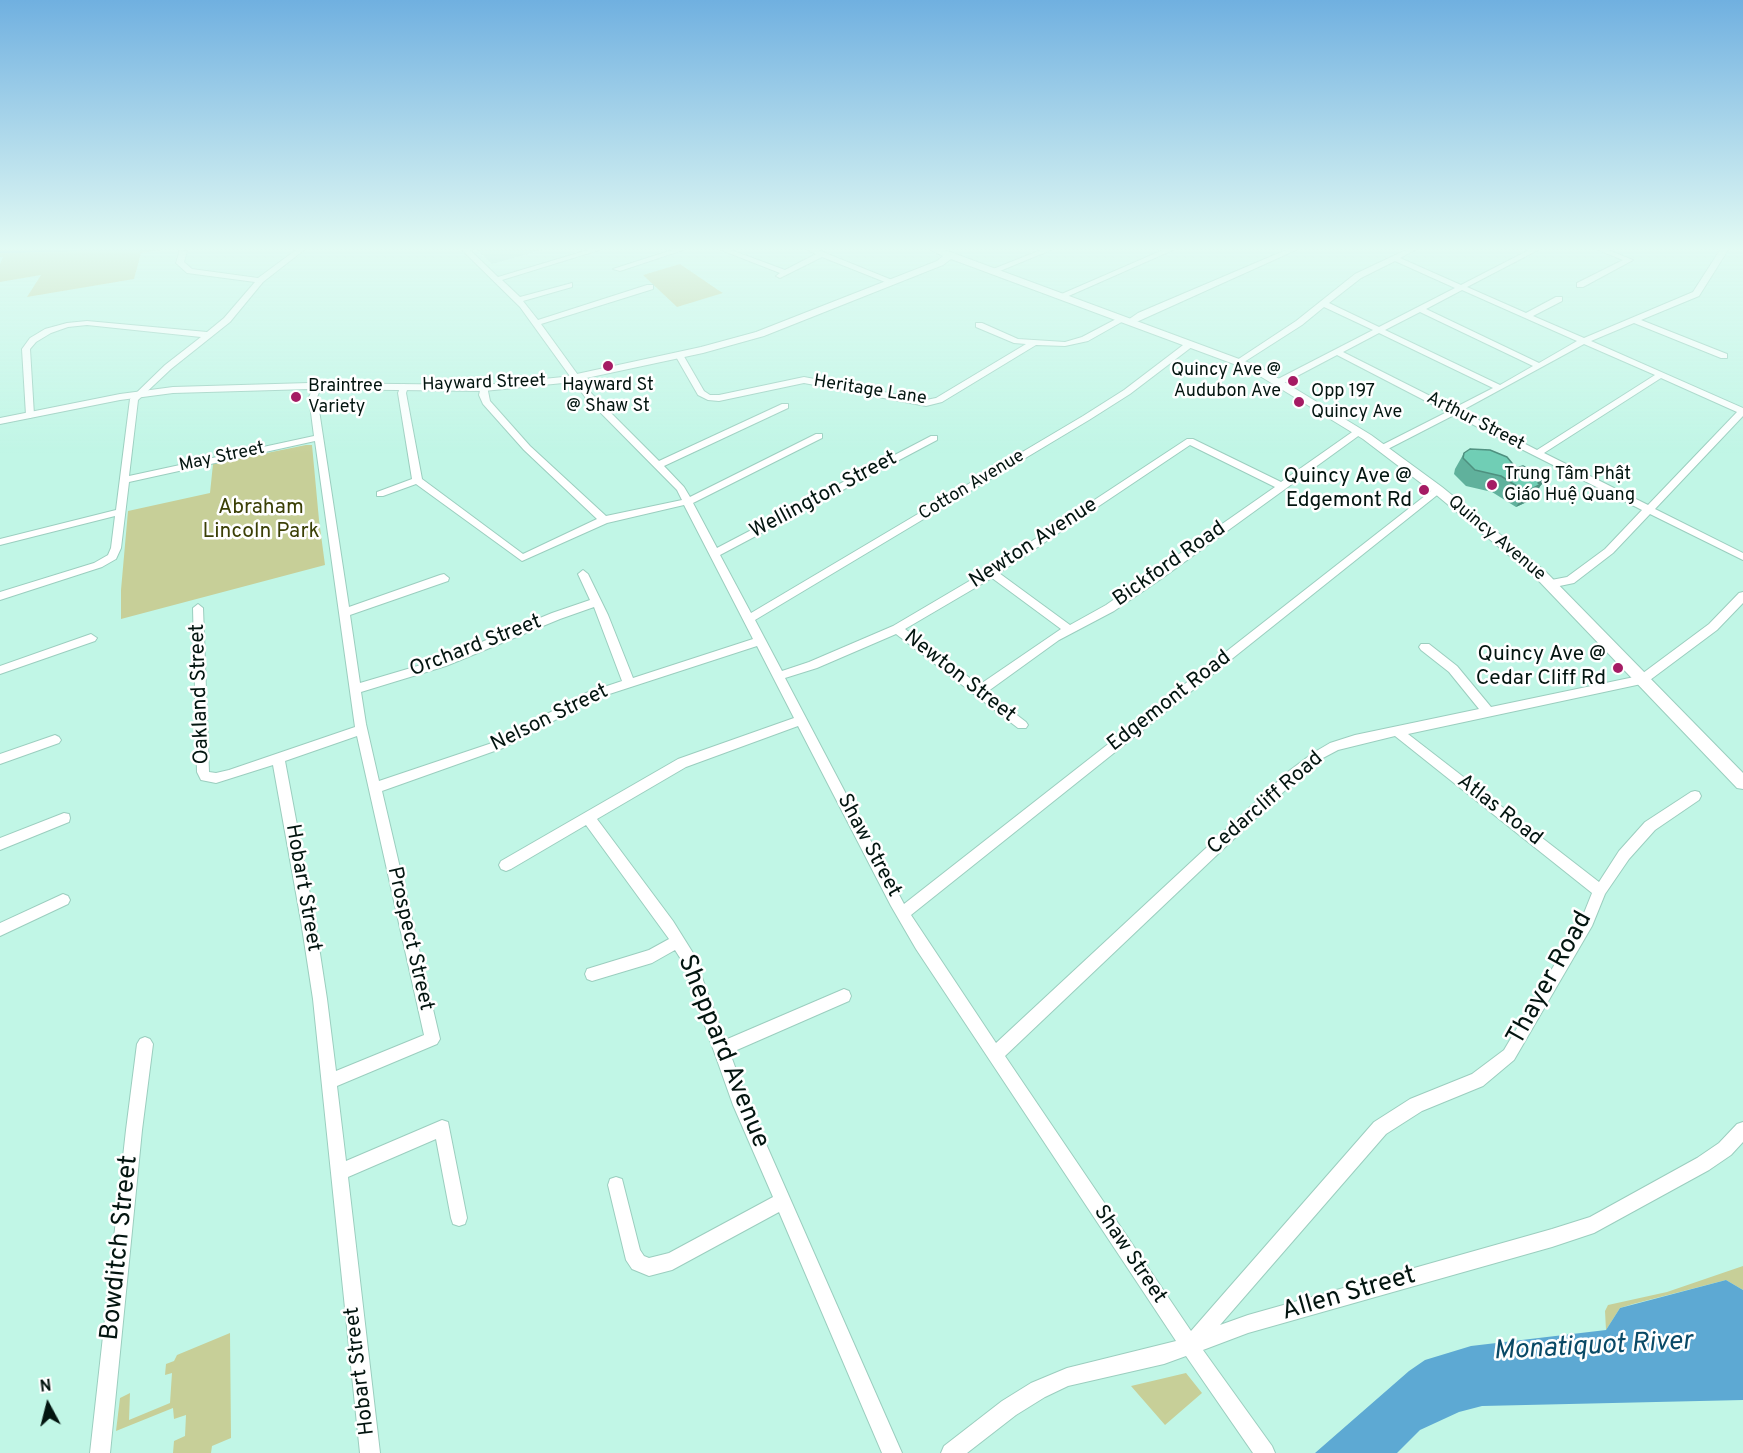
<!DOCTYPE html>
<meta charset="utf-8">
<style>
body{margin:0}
#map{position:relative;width:1743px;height:1453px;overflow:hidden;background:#c1f6e6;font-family:Overpass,sans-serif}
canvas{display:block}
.north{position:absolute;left:18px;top:1375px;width:60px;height:60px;-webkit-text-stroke:4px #fff;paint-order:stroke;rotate:353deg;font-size:16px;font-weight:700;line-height:24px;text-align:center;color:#031510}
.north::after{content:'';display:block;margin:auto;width:21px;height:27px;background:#031510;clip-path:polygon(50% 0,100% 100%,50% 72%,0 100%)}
</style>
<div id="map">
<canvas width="1743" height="1453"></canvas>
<div class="north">N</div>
</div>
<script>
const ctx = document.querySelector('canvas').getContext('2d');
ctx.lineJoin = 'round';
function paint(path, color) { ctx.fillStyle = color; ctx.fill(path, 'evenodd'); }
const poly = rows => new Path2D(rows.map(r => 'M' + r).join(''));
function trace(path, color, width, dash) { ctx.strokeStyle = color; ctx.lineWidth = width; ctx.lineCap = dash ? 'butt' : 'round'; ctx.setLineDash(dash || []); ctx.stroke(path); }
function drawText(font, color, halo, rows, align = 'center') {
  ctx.font = font + ' Overpass,sans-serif'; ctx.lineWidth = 5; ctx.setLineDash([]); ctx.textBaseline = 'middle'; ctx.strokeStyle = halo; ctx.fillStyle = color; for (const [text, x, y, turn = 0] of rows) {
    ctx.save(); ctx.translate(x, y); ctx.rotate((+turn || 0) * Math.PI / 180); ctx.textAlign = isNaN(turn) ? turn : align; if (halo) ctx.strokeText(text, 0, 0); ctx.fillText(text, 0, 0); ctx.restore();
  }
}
const built = poly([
 [477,250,542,250,492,264]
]);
const green = poly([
 [0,250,161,250,141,253,134,279,27,297,41,275,0,282,0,264,3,257,0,257],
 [680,264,718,290,723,293,677,307,643,275],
 [306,445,312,445,319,520,325,565,121,619,121,590,128,511,210,493,213,464],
 [1743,1266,1743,1290,1726,1280,1633,1304,1620,1308,1606,1330,1605,1311,1608,1305,1667,1292],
 [230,1333,231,1438,212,1446,211,1453,173,1453,174,1441,185,1436,186,1415,174,1419,173,1408,116,1431,120,1398,130,1393,129,1420,170,1403,172,1373,165,1375,166,1364,174,1361,177,1355],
 [1186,1373,1202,1393,1165,1425,1131,1386]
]);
const water = poly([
 [1726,1280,1743,1290,1743,1400,1482,1406,1459,1412,1420,1430,1397,1453,1315,1453,1409,1371,1425,1360,1471,1346,1606,1330,1620,1308]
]);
const stream = poly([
 [0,252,79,250]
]);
const minor = poly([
 [180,250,187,251,184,262,192,269,258,278,296,250,304,250,263,282,230,322,171,369,138,400,129,476,314,436,309,397,315,384,321,384,322,386,317,397,349,607,440,575,444,574,449,578,448,581,350,615,360,683,438,660,552,613,590,600,578,574,583,570,588,574,608,615,633,678,753,639,684,505,607,523,522,561,416,484,383,496,377,496,377,492,412,479,398,393,401,385,404,384,408,387,406,393,422,479,523,554,597,519,524,450,483,404,479,395,481,386,487,386,490,401,530,446,606,516,682,500,677,490,585,397,520,307,462,250,470,250,498,277,588,250,599,250,502,280,520,297,572,283,572,287,523,301,538,320,647,285,653,285,653,289,541,324,591,393,659,461,782,404,788,404,788,408,664,466,684,487,690,497,816,434,822,434,822,438,693,503,717,548,931,436,937,436,937,440,720,555,751,613,1083,416,1124,390,1187,342,1193,342,1193,346,1130,394,1089,420,755,620,782,671,809,662,893,626,988,570,1187,439,1193,439,1281,482,1355,430,1361,430,1361,434,1161,579,1114,611,1059,640,987,692,1026,722,1028,725,1026,728,1018,728,896,634,817,668,785,678,904,904,1435,488,1441,488,1441,492,911,915,996,1043,1289,771,1313,753,1330,743,1355,735,1479,709,1449,672,1421,650,1419,647,1421,644,1429,644,1457,666,1491,707,1639,676,1709,624,1739,593,1743,592,1743,603,1717,630,1646,683,1408,734,1599,882,1619,851,1645,822,1691,792,1695,791,1699,792,1701,796,1699,800,1655,830,1629,859,1605,894,1592,926,1514,1060,1483,1086,1422,1111,1386,1134,1220,1325,1248,1315,1552,1229,1590,1217,1697,1158,1719,1143,1737,1124,1743,1122,1743,1142,1731,1155,1709,1170,1594,1233,1552,1247,1248,1333,1203,1350,1272,1446,1275,1453,1253,1453,1186,1356,1164,1364,1068,1386,1045,1397,1016,1415,967,1453,941,1453,944,1446,1002,1401,1031,1383,1067,1368,1176,1341,916,949,891,906,798,726,686,767,597,819,673,921,693,953,725,1040,844,989,849,991,851,996,849,1001,730,1053,748,1103,902,1453,882,1453,779,1212,672,1270,649,1276,632,1269,626,1260,608,1185,610,1179,616,1177,622,1179,640,1250,644,1256,649,1258,669,1253,773,1197,733,1105,682,961,675,950,652,963,592,981,587,979,585,974,587,969,649,950,669,939,586,825,511,869,506,871,501,869,499,865,501,861,678,759,794,718,757,646,594,699,503,748,382,791,440,1039,437,1044,337,1086,346,1161,442,1120,448,1122,467,1218,465,1224,459,1226,453,1224,451,1218,436,1139,348,1177,380,1453,360,1453,313,999,301,921,273,765,216,783,201,780,197,772,193,608,198,604,203,608,209,772,216,773,229,770,355,727,315,441,129,482,121,548,116,559,102,567,0,600,0,592,94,563,108,555,111,548,115,516,0,545,0,539,116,510,130,399,165,365,201,337,87,325,68,327,51,333,36,342,30,349,34,415,30,418,26,415,22,349,30,338,45,329,67,323,87,321,207,332,224,318,255,282,187,273,176,263,180,250],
 [1190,445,1275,487,1106,605,1070,625,999,573,1190,445],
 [992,578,1061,629,979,685,905,629,992,578],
 [594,607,622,681,586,693,495,742,379,781,366,724,361,692,446,666,560,619,594,607],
 [357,736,424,1035,336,1071,327,999,315,921,285,761,357,736],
 [1395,736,1592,893,1582,918,1504,1050,1472,1074,1410,1099,1374,1122,1191,1331,1005,1056,1297,779,1321,759,1338,750,1395,736],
 [672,250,683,250,620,271,613,269,672,250],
 [721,250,731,250,785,270,816,254,808,250,818,250,897,282,890,284,822,257,780,278,776,276,780,273,721,250],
 [1041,250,1051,250,995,273,988,271,1041,250],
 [1163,250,1173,250,1064,298,1057,296,1163,250],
 [1286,250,1296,250,1132,324,1125,322,1138,313,1286,250],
 [1406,250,1415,250,1400,258,1461,285,1529,250,1538,250,1467,287,1526,313,1556,297,1562,297,1562,301,1533,316,1584,338,1693,292,1720,250,1728,250,1699,296,1641,320,1727,354,1727,358,1721,358,1634,323,1591,341,1743,408,1743,416,1655,509,1743,553,1743,560,1650,514,1613,553,1574,583,1550,588,1546,587,1545,584,1546,581,1567,577,1605,549,1642,510,1454,415,1386,450,1380,450,1380,446,1447,412,1337,355,1282,384,1276,384,1276,380,1373,330,1324,307,1302,325,1241,364,1234,362,1296,321,1355,274,1406,250],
 [1395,261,1455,288,1379,327,1329,303,1361,278,1395,261],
 [1462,290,1577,341,1539,363,1426,309,1462,290],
 [1420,312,1533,366,1500,385,1385,330,1420,312],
 [1379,333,1493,388,1454,408,1343,352,1379,333],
 [1584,344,1655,375,1537,450,1461,411,1584,344],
 [1661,378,1737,412,1648,505,1544,453,1661,378],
 [1598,250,1608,250,1633,260,1583,287,1577,287,1577,283,1623,260,1598,250],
 [1120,317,1127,319,1088,341,1065,346,1036,345,942,402,926,406,804,383,719,401,708,400,698,395,675,355,682,353,704,391,710,395,719,395,804,377,926,400,936,398,1026,344,1014,343,976,327,976,323,982,323,1018,339,1065,342,1082,337,1120,317],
 [91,634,97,638,95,641,0,674,0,666,91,634],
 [55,735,59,737,61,740,59,743,0,764,0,754,55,735],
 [64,813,69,814,70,818,69,822,0,850,0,838,64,813],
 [63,894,68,896,70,900,68,904,0,936,0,923,63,894],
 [145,1037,150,1039,153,1044,142,1130,110,1453,90,1453,126,1130,137,1044,140,1039,145,1037]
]);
const major = poly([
 [931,250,944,250,953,253,1258,366,1371,435,1442,487,1546,572,1743,773,1743,789,1737,788,1536,578,1434,493,1363,439,1250,370,951,259,943,265,764,336,703,353,563,383,484,391,309,389,173,393,120,400,0,424,0,418,120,394,173,387,309,383,484,385,563,377,701,347,756,332,937,261,943,256,931,250]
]);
const wall = poly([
 [1464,453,1516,468,1545,479,1531,500,1516,507,1492,492,1466,486,1454,474,1455,469]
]);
const shadedWall = poly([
 [1545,479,1531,500,1516,507,1526,492,1538,483]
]);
const building = poly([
 [1470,449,1490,450,1507,457,1516,468,1523,466,1545,479,1538,483,1541,484,1526,492,1501,476,1475,470,1463,458,1464,453,1470,449]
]);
const markers = [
 [608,366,6,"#a51c64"],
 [1293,381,6,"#a51c64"],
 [296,397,6,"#a51c64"],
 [1299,402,6,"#a51c64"],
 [1492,485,6,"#a51c64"],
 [1424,490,6,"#a51c64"],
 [1618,668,6,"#a51c64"]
];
const farPoinames = [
 ["Quincy Ave @",1281,371,"right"],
 ["Audubon Ave",1281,392,"right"],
 ["Hayward St",608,386,"center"],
 ["@ Shaw St",608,407,"center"],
 ["Braintree",308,387],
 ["Variety",308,408],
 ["Opp 197",1311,392],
 ["Quincy Ave",1311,413],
 ["Trung Tâm Phật",1504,475],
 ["Giáo Huệ Quang",1504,496]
];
const farStreetnames = [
 ["Hayward Street",484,384,-2],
 ["Heritage Lane",870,391,9],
 ["Arthur Street",1475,422,27],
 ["May Street",222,458,-12],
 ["Cotton Avenue",972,486,-31],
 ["Quincy Avenue",1496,539,40]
];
const poiNames = [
 ["Quincy Ave @",1412,478],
 ["Edgemont Rd",1412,502],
 ["Quincy Ave @",1606,656],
 ["Cedar Cliff Rd",1606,680]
];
const streetNames = [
 ["Wellington Street",824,496,-28],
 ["Newton Avenue",1034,544,-33],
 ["Bickford Road",1170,565,-35],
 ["Orchard Street",476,647,-21],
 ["Newton Street",959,677,38],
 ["Oakland Street",201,694,-92],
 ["Edgemont Road",1170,702,-38],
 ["Nelson Street",550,719,-26],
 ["Cedarcliff Road",1266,804,-41],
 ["Atlas Road",1499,811,38],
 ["Shaw Street",868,846,62],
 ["Hobart Street",302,888,80],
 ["Prospect Street",409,939,77],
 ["Shaw Street",1129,1255,56],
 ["Hobart Street",361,1371,-97]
];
const parkNames = [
 ["Abraham",261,509],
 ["Lincoln Park",261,533]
];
const nearStreetnames = [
 ["Thayer Road",1551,979,-61],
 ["Sheppard Avenue",722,1052,68],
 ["Bowditch Street",121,1248,-84],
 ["Allen Street",1349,1295,-16]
];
const nearWaternames = [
 ["Monatiquot River",1593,1348,-3]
];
paint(built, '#ace8d7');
paint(green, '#c7cf98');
paint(water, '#5da9d3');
trace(stream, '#5da9d3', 2);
trace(minor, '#9bcebf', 2);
trace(major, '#9bcebf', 2);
paint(minor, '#fff');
paint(major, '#fff');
paint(wall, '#60b19c');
paint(shadedWall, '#4e907f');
paint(building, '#70ceb5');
trace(building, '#4e907f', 1.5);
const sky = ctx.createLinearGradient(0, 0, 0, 453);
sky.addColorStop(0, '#70b0e0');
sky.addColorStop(0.55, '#e3fbf4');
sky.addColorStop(1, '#e3fbf400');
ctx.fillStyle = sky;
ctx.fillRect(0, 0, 1743, 453);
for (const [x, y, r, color] of markers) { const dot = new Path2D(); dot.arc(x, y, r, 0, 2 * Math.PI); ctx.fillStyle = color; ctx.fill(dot); trace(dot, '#fff', 2); }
drawText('18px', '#031510', '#fff', farPoinames, 'left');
drawText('18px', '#031510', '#fff', farStreetnames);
drawText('21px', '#031510', '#fff', poiNames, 'right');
drawText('21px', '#031510', '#fff', streetNames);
drawText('21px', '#3b4006', '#fff', parkNames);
drawText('26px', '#031510', '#fff', nearStreetnames);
drawText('italic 27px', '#094966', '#fff', nearWaternames);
</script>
